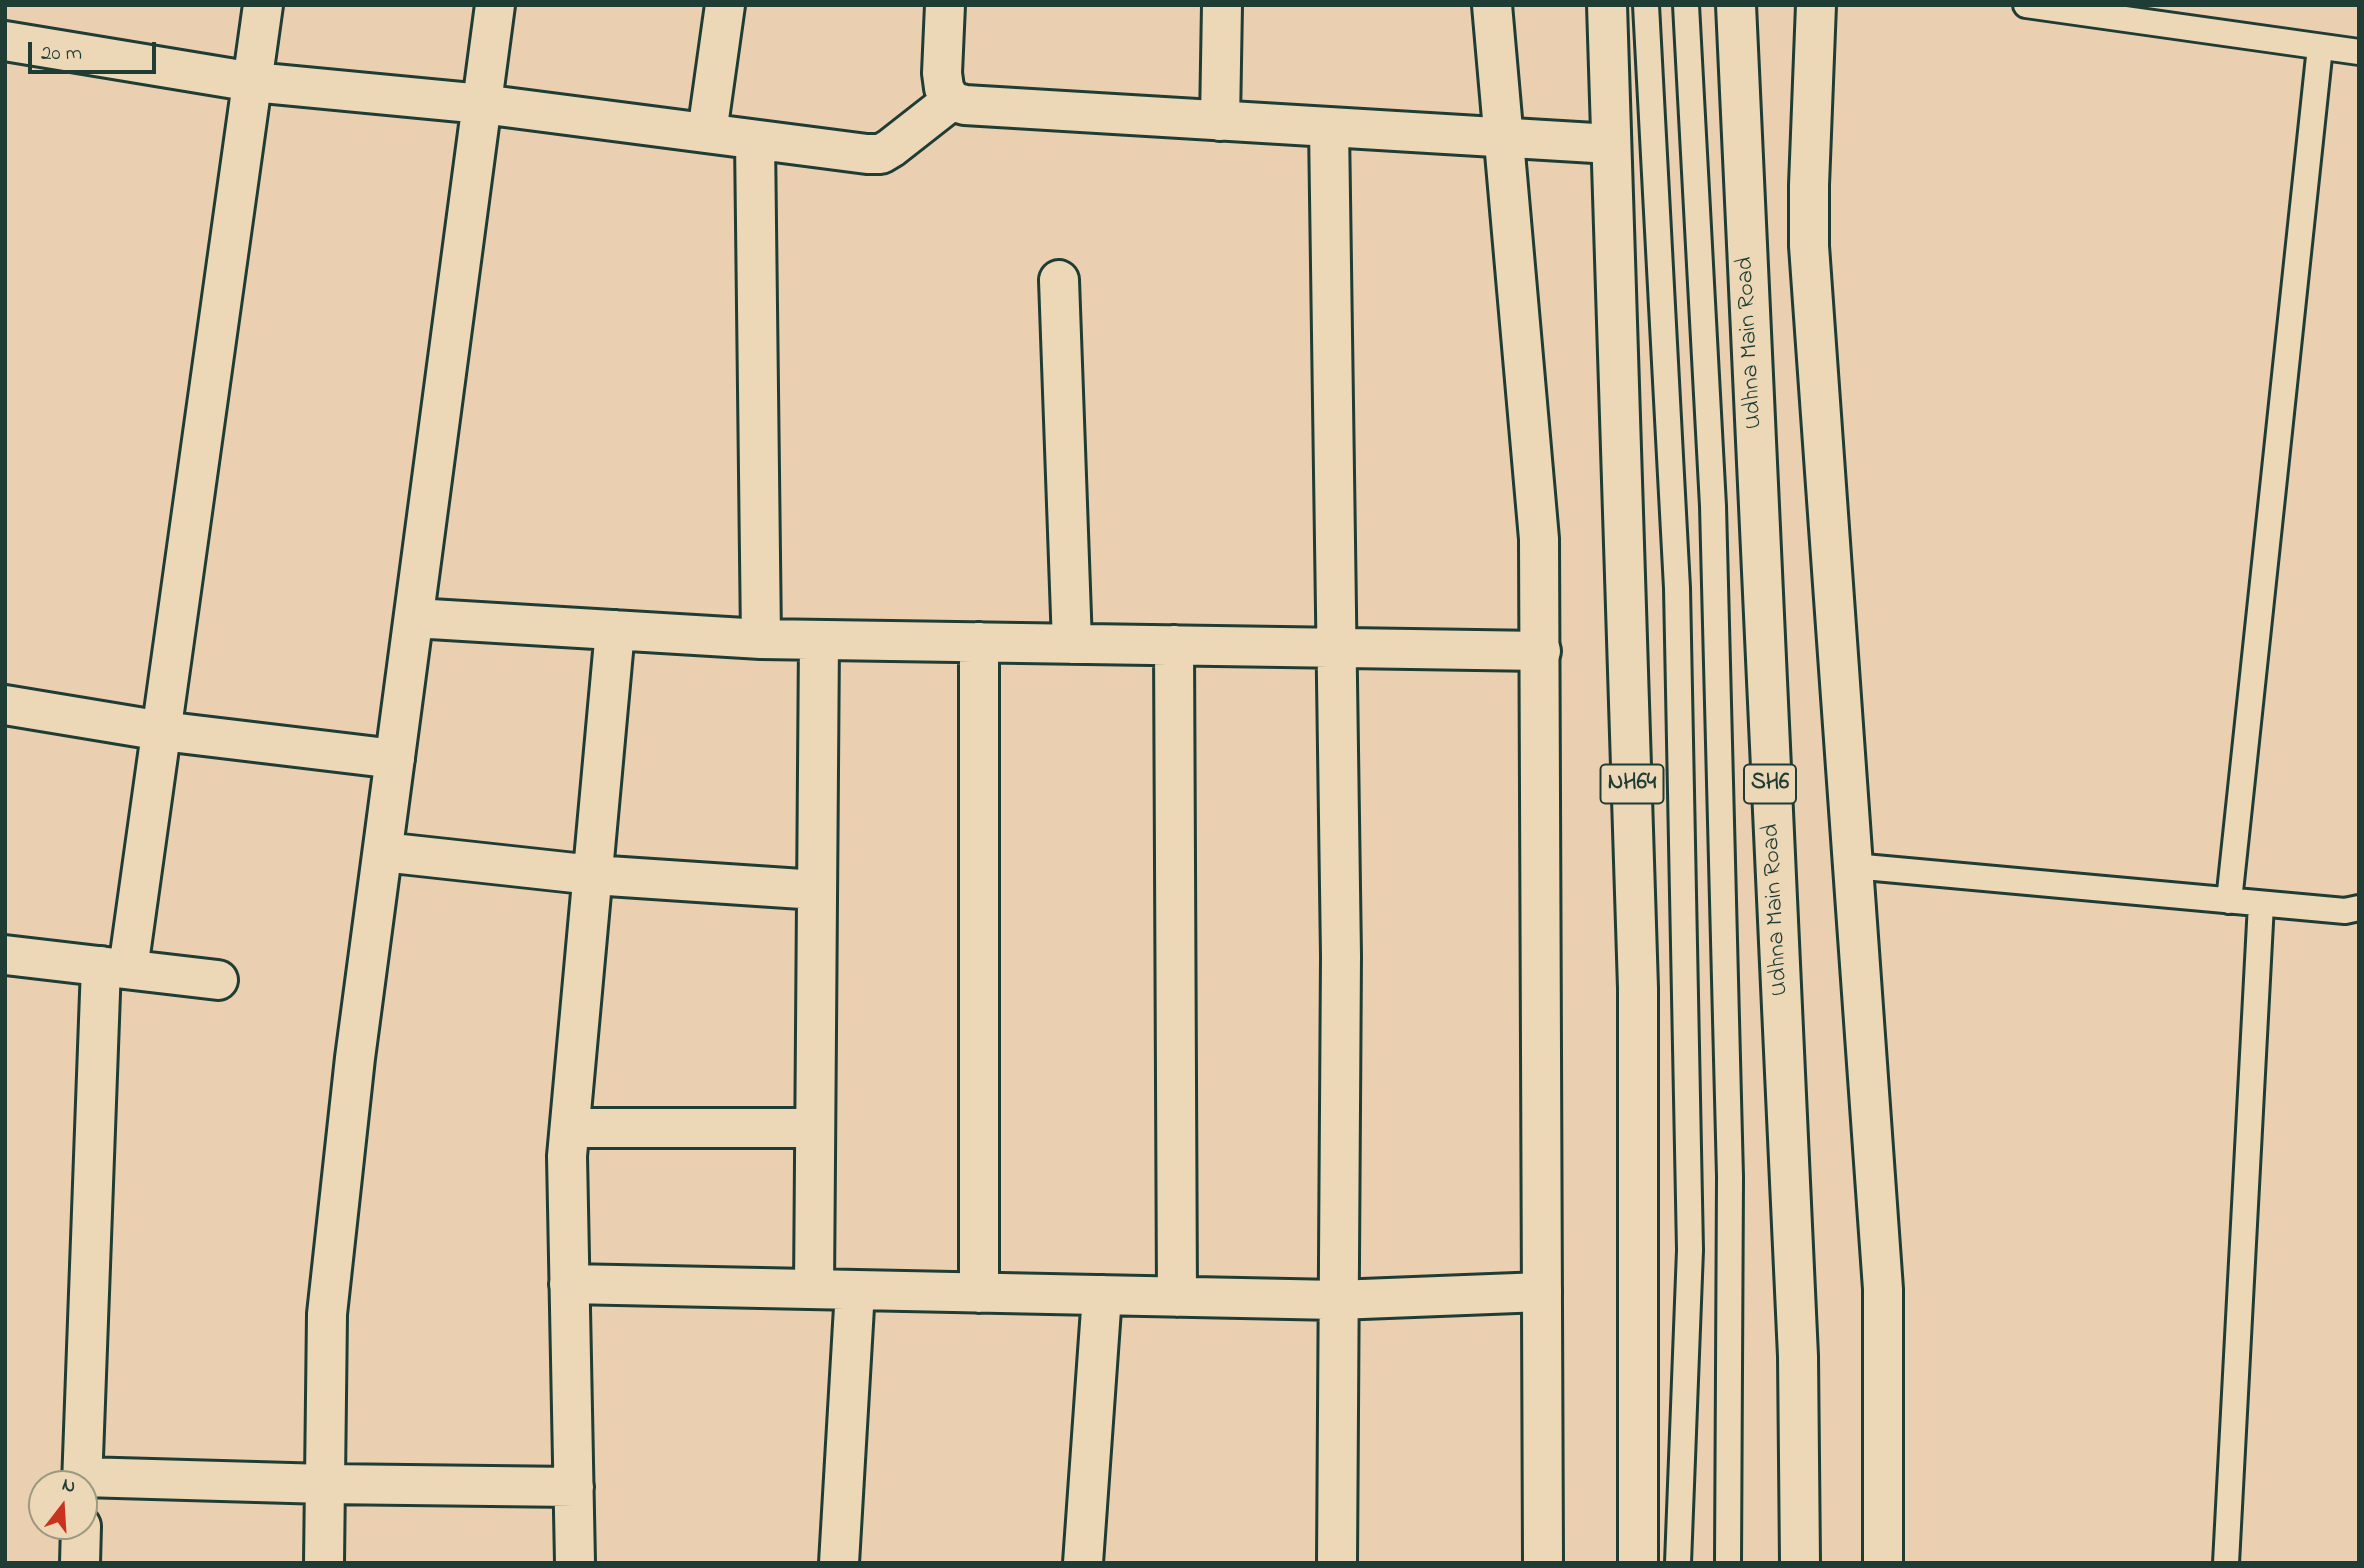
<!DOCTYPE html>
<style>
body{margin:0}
#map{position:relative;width:2364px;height:1568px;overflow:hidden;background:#ebcfb1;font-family:"Indie Flower",sans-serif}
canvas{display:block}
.frame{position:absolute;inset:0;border:7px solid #1f3d34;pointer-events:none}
.north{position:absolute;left:28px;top:1470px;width:70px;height:70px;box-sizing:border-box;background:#ecd7b6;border:2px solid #9a9982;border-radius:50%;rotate:17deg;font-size:19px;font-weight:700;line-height:28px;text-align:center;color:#1f3d34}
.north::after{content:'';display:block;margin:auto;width:24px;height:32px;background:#c8321e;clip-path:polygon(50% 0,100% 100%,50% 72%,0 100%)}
.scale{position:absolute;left:28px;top:42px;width:128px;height:32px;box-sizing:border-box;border:4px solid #1f3d34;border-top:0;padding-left:9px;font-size:21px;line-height:24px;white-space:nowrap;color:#1f3d34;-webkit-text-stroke:5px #ecd7b6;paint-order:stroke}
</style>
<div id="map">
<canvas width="2364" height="1568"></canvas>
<div class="frame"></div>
<div class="north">N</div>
<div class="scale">20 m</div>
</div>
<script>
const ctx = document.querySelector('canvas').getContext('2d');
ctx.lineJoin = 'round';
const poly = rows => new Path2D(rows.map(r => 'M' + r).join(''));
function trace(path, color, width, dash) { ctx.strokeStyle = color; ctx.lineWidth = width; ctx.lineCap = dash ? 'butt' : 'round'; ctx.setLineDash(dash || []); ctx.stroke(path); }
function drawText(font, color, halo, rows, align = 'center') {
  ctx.font = font + ' "Indie Flower",sans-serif'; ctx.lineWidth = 5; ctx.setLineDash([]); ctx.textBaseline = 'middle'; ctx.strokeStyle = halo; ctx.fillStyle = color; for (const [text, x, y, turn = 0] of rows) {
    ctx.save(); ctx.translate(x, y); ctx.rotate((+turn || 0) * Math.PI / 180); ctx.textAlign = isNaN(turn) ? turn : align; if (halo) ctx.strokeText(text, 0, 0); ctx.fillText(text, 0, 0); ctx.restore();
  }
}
const service = poly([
 [1646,5,1677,588,1690,1250,1678,1563],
 [1686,5,1713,506,1730,1177,1728,1563],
 [2026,5,2359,52],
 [1853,866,2345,911,2359,908],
 [2229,901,2320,47],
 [2226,1563,2261,904]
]);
const minor = poly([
 [945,5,942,73,944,88,951,101,965,105,1611,144],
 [5,41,253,82,482,104,867,154,881,154,891,148,951,101],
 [1220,121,1222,5],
 [1329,127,1341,956,1337,1563],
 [707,133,725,5],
 [755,140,761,639],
 [1059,280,1072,644],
 [414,618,761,639,1541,651],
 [979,642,979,1293],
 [1174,645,1177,1297],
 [5,705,162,731,395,759],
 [383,852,593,875,817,890],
 [5,955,218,980],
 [128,969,263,5],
 [570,1128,814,1128],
 [569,1284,1337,1300,1542,1292],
 [814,1289,819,640],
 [83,1477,325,1484,574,1487],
 [82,1484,101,966],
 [80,1563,81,1526],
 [324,1563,327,1314,355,1058,495,5],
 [575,1563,567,1156,615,630],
 [839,1563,855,1290],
 [1083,1563,1102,1295]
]);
const tertiary = poly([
 [1492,5,1539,539,1543,1563],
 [1816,5,1809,185,1809,246,1883,1289,1883,1563]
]);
const trunk = poly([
 [1607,5,1638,988,1638,1563],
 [1736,5,1798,1356,1800,1563]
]);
const shields = [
 [1632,784,63],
 [1770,784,52]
];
const shieldNames = [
 ["NH64",1632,784],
 ["SH6",1770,784]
];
const streetNames = [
 ["Udhna Main Road",1751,343,-93],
 ["Udhna Main Road",1777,910,-93]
];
trace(service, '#1f3d34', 30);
trace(minor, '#1f3d34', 44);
trace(tertiary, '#1f3d34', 44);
trace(trunk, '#1f3d34', 44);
trace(service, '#ecd7b6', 24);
trace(minor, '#ecd7b6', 38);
trace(tertiary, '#ecd7b6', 38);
trace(trunk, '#ecd7b6', 38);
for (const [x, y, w] of shields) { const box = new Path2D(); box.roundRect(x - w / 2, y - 19.5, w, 39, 5); ctx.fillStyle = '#ecd7b6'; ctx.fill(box); trace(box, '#1f3d34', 2); }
drawText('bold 23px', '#1f3d34', null, shieldNames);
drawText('24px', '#1f3d34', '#ecd7b6', streetNames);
</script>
